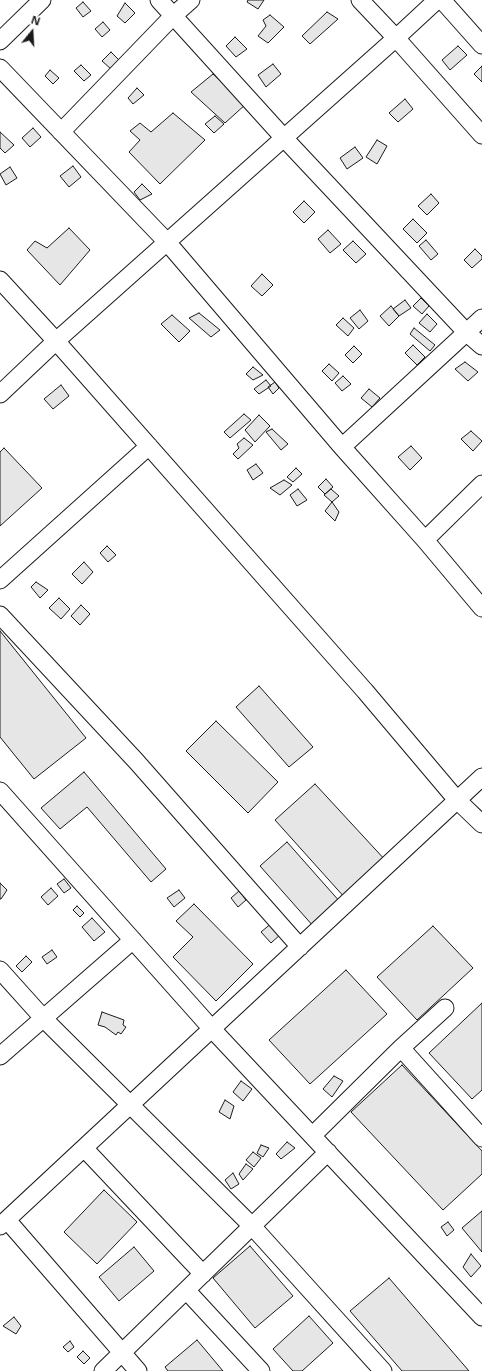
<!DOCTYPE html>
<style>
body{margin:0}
#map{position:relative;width:482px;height:1371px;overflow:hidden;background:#fff;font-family:"Noto Sans",sans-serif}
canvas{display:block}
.north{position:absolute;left:12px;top:12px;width:40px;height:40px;-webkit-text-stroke:3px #fff;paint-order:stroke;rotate:18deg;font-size:11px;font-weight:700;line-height:16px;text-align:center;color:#1a1a1a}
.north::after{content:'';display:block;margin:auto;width:14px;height:18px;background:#1a1a1a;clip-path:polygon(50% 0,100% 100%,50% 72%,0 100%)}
</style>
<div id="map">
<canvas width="482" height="1371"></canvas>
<div class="north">N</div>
</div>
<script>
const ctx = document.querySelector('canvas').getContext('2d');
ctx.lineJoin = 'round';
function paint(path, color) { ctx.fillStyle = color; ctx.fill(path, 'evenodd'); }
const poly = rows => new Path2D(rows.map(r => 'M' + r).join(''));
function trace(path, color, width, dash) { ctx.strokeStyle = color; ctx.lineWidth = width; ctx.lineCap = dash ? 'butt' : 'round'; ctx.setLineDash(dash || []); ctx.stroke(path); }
const building = poly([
 [248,0,264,0,258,9,247,2,248,0],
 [83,2,91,11,83,17,76,8,83,2],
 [125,3,135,13,125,23,117,16,125,3],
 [327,12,338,19,310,44,302,36,327,12],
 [270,15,284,27,268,43,258,36,266,26,263,20,270,15],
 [103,22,110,30,102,37,95,29,103,22],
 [235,37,247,49,236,57,226,46,235,37],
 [458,46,467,55,450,70,442,60,458,46],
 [111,52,119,60,111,69,102,61,111,52],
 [273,64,281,74,266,87,258,75,273,64],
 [81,65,91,75,84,81,74,71,81,65],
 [482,66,482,82,474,74,482,66],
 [50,70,59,78,53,84,45,76,50,70],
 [213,74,246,104,225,123,191,92,213,74],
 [137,88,144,95,133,104,128,98,137,88],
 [405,99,413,109,398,122,389,113,405,99],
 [173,113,205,140,160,184,129,152,140,140,130,131,140,123,151,132,173,113],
 [215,116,224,124,214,133,205,124,215,116],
 [33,128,41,137,30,147,22,138,33,128],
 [0,132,14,145,5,153,0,148,0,132],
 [377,140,387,146,377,164,366,157,377,140],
 [355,147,363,158,347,169,340,158,355,147],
 [73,166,81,177,69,187,60,176,73,166],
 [10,167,17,178,6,185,0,174,10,167],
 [142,184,152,194,140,200,134,192,142,184],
 [431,194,439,203,427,215,418,206,431,194],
 [304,201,315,212,304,223,293,212,304,201],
 [413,219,427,233,417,243,403,229,413,219],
 [69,228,90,250,60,285,27,250,35,241,47,248,69,228],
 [328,230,341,244,330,253,318,239,328,230],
 [426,240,438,254,431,260,419,246,426,240],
 [353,241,366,254,356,263,343,250,353,241],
 [475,249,482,256,482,259,472,268,464,260,475,249],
 [262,274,273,285,262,296,251,286,262,274],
 [421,298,429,306,422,314,413,306,421,298],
 [405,300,411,308,399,316,393,309,405,300],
 [391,306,399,316,389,326,380,316,391,306],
 [360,310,368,321,359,329,350,318,360,310],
 [199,313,220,330,211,337,189,318,199,313],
 [427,314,437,324,430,332,419,323,427,314],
 [172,315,190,331,179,342,161,324,172,315],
 [343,318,354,328,348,336,336,325,343,318],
 [414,328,435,345,430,351,410,334,414,328],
 [413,345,425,357,417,365,405,353,413,345],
 [354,346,362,354,353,363,345,355,354,346],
 [465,362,478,372,468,381,455,369,465,362],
 [329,364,339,373,332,381,322,371,329,364],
 [253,367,263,375,253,380,246,374,253,367],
 [343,376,351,384,342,391,335,383,343,376],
 [266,380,271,386,259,394,254,389,266,380],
 [275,382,279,388,273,394,268,387,275,382],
 [61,385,69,396,53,409,44,399,61,385],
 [369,389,380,398,372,407,361,398,369,389],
 [244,414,251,420,230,438,224,432,244,414],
 [259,415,270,426,255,442,245,430,259,415],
 [272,429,288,444,281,450,266,432,272,429],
 [471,431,482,441,473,451,461,439,471,431],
 [244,438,253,445,238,459,233,454,239,448,237,444,244,438],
 [411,446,422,458,410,470,398,457,411,446],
 [4,448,42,488,0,526,0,452,4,448],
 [256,464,263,473,253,480,247,470,256,464],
 [296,468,302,474,293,482,287,477,296,468],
 [326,479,333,487,325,494,318,487,326,479],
 [284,480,292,485,280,495,270,488,284,480],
 [298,489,307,500,297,506,290,495,298,489],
 [331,489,339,496,332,502,324,495,331,489],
 [332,502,339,512,335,521,325,511,332,502],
 [107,546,116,555,108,562,100,553,107,546],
 [84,562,93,572,82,584,72,574,84,562],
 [36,582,48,590,40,598,31,587,36,582],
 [59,598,70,609,61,619,49,608,59,598],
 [81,605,90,614,80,625,71,616,81,605],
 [0,631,86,738,34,779,0,737,0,631],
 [259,686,313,747,289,767,236,707,259,686],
 [216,721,278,782,248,813,186,751,216,721],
 [84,772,166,869,151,882,87,807,60,829,41,808,84,772],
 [315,784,387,862,346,899,275,820,315,784],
 [287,842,341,903,314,927,260,866,287,842],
 [64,879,71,888,64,893,57,884,64,879],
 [0,883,7,890,1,899,0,899,0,883],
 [51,888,58,896,48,905,41,897,51,888],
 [179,890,185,898,174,907,167,898,179,890],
 [239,891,246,900,238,907,231,898,239,891],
 [194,904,253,964,216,1001,173,957,193,937,176,921,194,904],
 [77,906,84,913,80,917,73,910,77,906],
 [92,918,105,932,94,941,82,927,92,918],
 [273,922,282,933,271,943,261,932,273,922],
 [433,926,473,968,417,1020,377,977,433,926],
 [52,950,57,957,47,964,42,957,52,950],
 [26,956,32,962,22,972,16,966,26,956],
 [346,970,387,1014,310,1084,269,1040,346,970],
 [482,1003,482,1090,472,1099,429,1053,482,1003],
 [102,1012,124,1020,123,1025,126,1027,121,1034,118,1032,116,1035,105,1027,98,1025,102,1012],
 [402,1065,482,1151,482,1174,443,1210,351,1112,402,1065],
 [334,1076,343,1081,332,1097,323,1089,334,1076],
 [241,1081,252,1089,243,1101,233,1092,241,1081],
 [225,1100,234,1106,230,1119,219,1112,225,1100],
 [287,1142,295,1148,281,1159,276,1154,287,1142],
 [261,1145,269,1148,263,1157,257,1153,261,1145],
 [253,1152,261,1158,254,1167,246,1160,253,1152],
 [246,1164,253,1169,243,1180,239,1174,246,1164],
 [233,1173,239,1184,231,1189,225,1180,233,1173],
 [104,1190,137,1222,97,1264,64,1232,104,1190],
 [482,1211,482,1252,462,1228,482,1211],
 [448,1222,454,1230,447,1236,441,1227,448,1222],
 [250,1246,293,1296,255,1328,213,1278,250,1246],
 [134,1247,154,1271,119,1301,99,1277,134,1247],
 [471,1254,481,1266,471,1277,463,1267,471,1254],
 [389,1278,469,1371,402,1371,350,1311,389,1278],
 [309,1316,333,1343,302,1371,293,1371,273,1349,309,1316],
 [14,1317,21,1326,16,1334,3,1326,14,1317],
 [197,1340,223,1371,168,1371,165,1367,197,1340],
 [70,1341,74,1347,68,1352,63,1347,70,1341],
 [83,1351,90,1358,84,1364,77,1357,83,1351]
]);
const street = poly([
 [159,0,284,138,467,333,482,346],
 [360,0,396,38,482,135],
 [442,0,482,45],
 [0,41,42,0],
 [0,68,167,242,342,447,425,540,482,608],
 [61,132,173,16,191,0],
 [0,280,56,341,365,691,457,800,482,824],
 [0,394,56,341,396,38,437,0],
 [342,447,482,318],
 [425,540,482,484],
 [0,580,149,446],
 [0,615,136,761,300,947],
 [0,791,212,1029,482,1317],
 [0,970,44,1019,252,1226,383,1371],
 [401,1048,482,1138],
 [0,1056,133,940],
 [313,1135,401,1048,445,1008],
 [84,1148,203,1274],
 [7,1220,138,1371],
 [0,1226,482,777],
 [187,1291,261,1371],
 [103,1371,328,1152]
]);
paint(building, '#e6e6e6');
trace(building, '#1a1a1a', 1);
trace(street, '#1a1a1a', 19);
trace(street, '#fff', 17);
</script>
